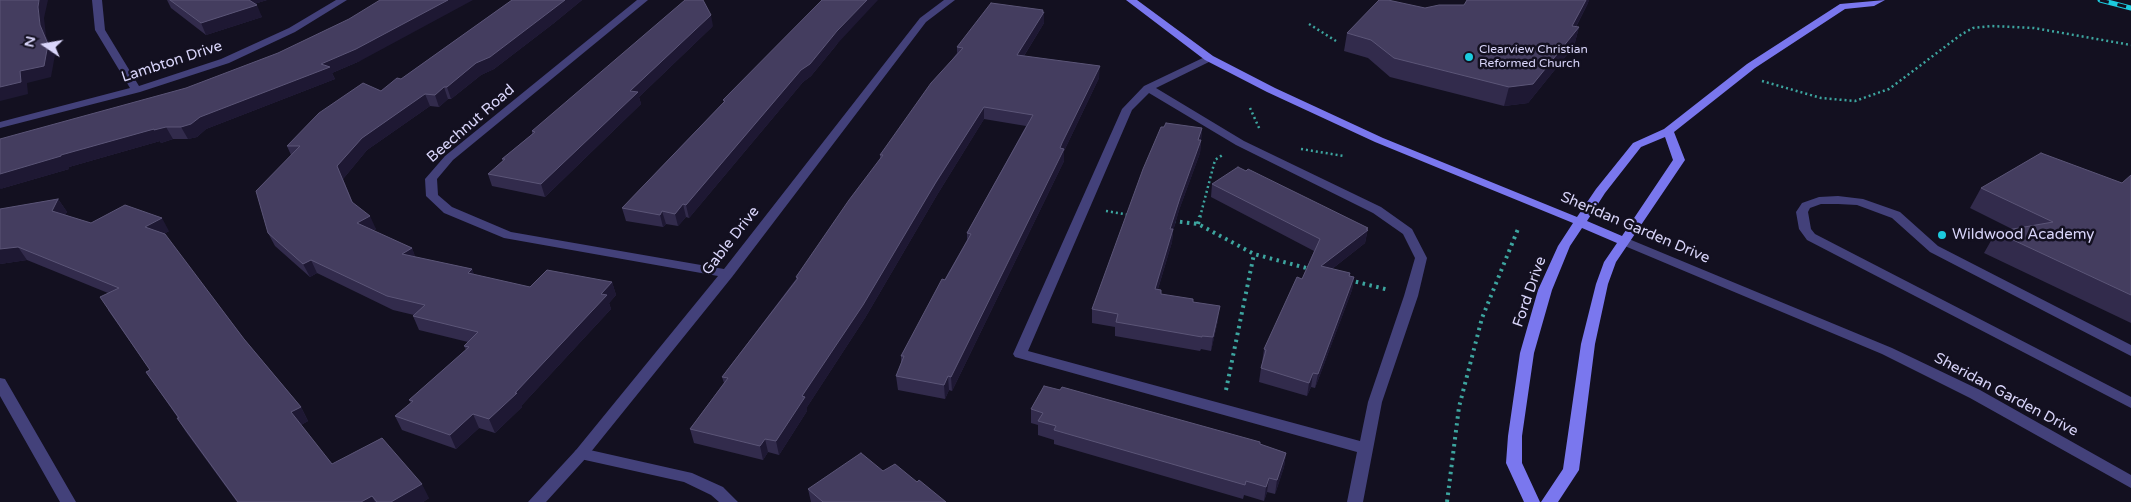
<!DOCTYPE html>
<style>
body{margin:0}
#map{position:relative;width:2131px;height:502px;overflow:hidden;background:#131020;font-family:"Varela Round",sans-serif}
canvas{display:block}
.north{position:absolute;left:20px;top:20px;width:50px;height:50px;-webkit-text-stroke:4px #131020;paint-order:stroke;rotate:282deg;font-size:14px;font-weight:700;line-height:20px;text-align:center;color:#d9d5fa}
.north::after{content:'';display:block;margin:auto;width:18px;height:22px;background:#d9d5fa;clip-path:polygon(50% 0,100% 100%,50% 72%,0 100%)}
</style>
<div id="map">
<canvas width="2131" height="502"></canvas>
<div class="north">N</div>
</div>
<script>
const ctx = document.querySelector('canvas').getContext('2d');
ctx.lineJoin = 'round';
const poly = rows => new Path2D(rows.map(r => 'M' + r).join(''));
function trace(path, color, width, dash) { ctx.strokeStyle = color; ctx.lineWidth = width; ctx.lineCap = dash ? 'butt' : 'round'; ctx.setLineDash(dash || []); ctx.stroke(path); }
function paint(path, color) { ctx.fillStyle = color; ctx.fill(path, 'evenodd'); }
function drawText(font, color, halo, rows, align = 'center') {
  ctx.font = font + ' "Varela Round",sans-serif'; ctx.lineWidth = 5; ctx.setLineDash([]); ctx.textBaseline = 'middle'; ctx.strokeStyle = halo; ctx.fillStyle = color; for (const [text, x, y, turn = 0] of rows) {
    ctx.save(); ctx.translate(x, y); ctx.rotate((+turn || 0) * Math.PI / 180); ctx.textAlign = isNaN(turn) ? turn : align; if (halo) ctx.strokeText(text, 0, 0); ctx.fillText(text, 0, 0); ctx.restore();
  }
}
const pathFar1 = poly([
 [1309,24,1336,41],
 [1762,81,1821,98,1855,101,1889,89,1962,34,1973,28,1991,26,2034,28,2131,45],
 [1250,108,1260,130],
 [1301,149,1344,156],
 [1106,211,1130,215],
 [1200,217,1215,160,1224,154]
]);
const path = poly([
 [1173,221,1198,224,1254,254,1310,269],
 [1198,224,1200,216],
 [1349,280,1389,290],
 [1226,390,1254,254],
 [1447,502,1459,407,1482,318,1518,229]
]);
const lane = poly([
 [1209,55,1213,56,1213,60,1156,88,1244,141,1381,207,1412,229,1427,258,1418,296,1382,402,1363,502,1347,502,1357,452,1015,357,1013,354,1122,109,1144,86,1209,55],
 [1149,93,1236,145,1373,213,1403,234,1415,258,1404,296,1368,402,1360,441,1028,351,1132,110,1149,93],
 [1838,196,1863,199,1900,212,1938,246,2131,345,2131,356,1930,252,1892,218,1857,205,1838,204,1821,204,1810,208,1808,212,1811,229,1815,234,2131,397,2131,408,1807,240,1799,229,1796,212,1802,203,1819,197,1838,196],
 [581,448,692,473,723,487,738,502,719,502,711,495,684,482,576,458,573,454,576,450,581,448]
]);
const street = poly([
 [92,0,102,0,105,30,139,86,221,59,289,28,336,0,347,0,295,32,229,63,140,92,0,128,0,122,130,88,95,30,92,0],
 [637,0,648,0,453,160,437,179,438,195,452,207,511,232,724,269,920,18,944,0,955,0,926,22,732,277,586,458,546,502,528,502,576,450,718,276,504,238,444,213,426,196,425,179,445,156,637,0],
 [1624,237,1892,348,1980,390,2131,475,2131,488,1970,398,1882,354,1620,244,1618,241,1624,237],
 [0,378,5,379,76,502,60,502,0,396,0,378]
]);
const secondary = poly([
 [1126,0,1137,0,1213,56,1275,88,1383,138,1577,217,1596,189,1633,143,1664,129,1747,64,1840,4,1885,0,1874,6,1845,9,1755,68,1674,132,1685,160,1616,262,1608,284,1595,344,1579,470,1558,502,1541,502,1563,469,1581,344,1596,284,1604,262,1617,243,1582,228,1570,246,1552,290,1534,353,1522,436,1522,463,1540,502,1524,502,1506,463,1508,436,1520,353,1538,290,1558,246,1573,223,1375,142,1267,92,1205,60,1126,0],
 [1665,137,1673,160,1622,236,1587,221,1605,193,1641,147,1665,137]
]);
const rail = poly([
 [2100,0,2131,8]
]);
const wall = poly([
 [167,0,267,0,254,4,262,17,206,35,171,8],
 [512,0,582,0,554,23,494,69,481,75,451,99,448,99,439,107,430,106,367,150,343,179,353,203,376,229,373,231,412,248,415,257,472,269,474,275,530,287,612,282,616,295,609,303,611,309,522,405,522,407,495,433,479,428,456,449,402,430,395,416,411,403,409,400,466,350,464,346,468,342,419,330,413,316,414,315,393,310,317,273,310,277,275,246,268,233,291,155,287,146,401,79],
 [1467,0,1589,0,1587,5,1576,27,1579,27,1574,46,1528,103,1504,106,1390,77,1368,58,1344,51,1347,33,1464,5],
 [1043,12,1044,23,1024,56,1099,78,1064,151,1064,161,952,391,949,390,945,399,898,390,896,376,901,363,901,356,967,240,967,233,1026,126,984,119,937,195,865,318,807,407,807,411,779,455,768,452,763,460,694,443,690,429,724,383,722,377,796,279,796,277,880,159,880,155,957,53,957,47],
 [713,26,639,97,641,104,545,197,492,186,488,174,503,161,502,159,532,134,532,131],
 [838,43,811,76,803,82,689,218,686,217,678,226,666,224,663,227,626,221,622,208,724,102,723,100],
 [360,61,332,73,335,79,206,129,197,137,188,139,173,139,161,143,160,141,69,167,69,169,0,189,186,88],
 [1164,127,1202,128,1200,153,1179,210,1173,231,1172,242,1158,289,1161,290,1161,294,1193,302,1218,320,1211,351,1201,349,1200,351,1115,336,1115,327,1092,323,1092,309],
 [2131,175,2131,323,1984,253,1996,232,2012,229,1970,208,1981,188,2122,183],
 [1212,184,1368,228,1365,243,1332,269,1354,277,1352,290,1315,388,1311,387,1307,396,1259,382,1261,368,1262,363,1264,349,1302,279,1314,251,1211,197],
 [58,199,67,212,65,215,91,223,169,231,164,234,244,339,301,407,308,421,301,425,332,464,429,498,423,502,237,502,186,432,177,418,178,418,146,372,150,370,108,310,108,293,27,260,0,264,0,209],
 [1031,409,1260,444,1286,453,1284,467,1275,494,1267,492,1264,501,1244,495,1243,499,1054,444,1054,440,1038,435,1038,425,1031,423],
 [883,471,917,482,946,502,811,502,808,489]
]);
const shadedWall = poly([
 [39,0,48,0,44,18,46,36,55,55,51,77,27,83,28,94,0,101,0,87,20,71,40,25,38,7],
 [245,0,267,0,248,6],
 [448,0,473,0,360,61,332,73,335,79,206,129,197,137,188,139,181,127,200,117,321,64],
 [565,0,582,0,554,23,494,69,481,75,451,99,447,87,476,63],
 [867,0,878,0,838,43,811,76,803,82,689,218,686,205,801,70],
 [1586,0,1589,0,1587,5,1569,40,1579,27,1574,46,1528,103,1504,106,1509,87,1572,26],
 [257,5,262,17,206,35,201,23],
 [1043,10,1043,14,1044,12,1044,23,1017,67,1017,55],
 [711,15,713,26,639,97,641,104,545,197,541,184,630,91],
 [1100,66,1099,78,1064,151,1064,161,952,391,951,377,1060,148,1062,143],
 [444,87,448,99,439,107,435,95],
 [425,94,430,106,367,150,343,179,357,215,337,166,362,138],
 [984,107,984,119,937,195,865,318,807,407,807,411,779,455,776,441,802,396],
 [166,127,173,139,161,143,160,141,69,167,69,169,0,189,0,174,61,155,154,129],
 [1202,128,1200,153,1179,210,1173,231,1172,242,1154,302,1155,289,1170,229,1180,198],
 [58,199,67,212,60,224,52,211],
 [683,204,686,217,678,226,675,214],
 [662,211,666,224,663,227,660,215],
 [370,216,376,229,362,236,357,223],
 [162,218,169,231,153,240,145,227],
 [1368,228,1365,243,1319,279,1321,266],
 [18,247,27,260,0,264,0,249],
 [412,248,417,261,402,254],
 [311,260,317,273,310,277,303,264],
 [472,269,477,282,468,273],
 [1354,277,1352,290,1315,388,1318,374],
 [612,282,616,295,609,303,611,309,522,405,522,407,495,433,489,419,515,393],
 [1220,306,1218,320,1211,351,1213,337],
 [1313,373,1311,387,1307,396,1309,383],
 [948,376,949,390,945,399,944,385],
 [301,407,308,421,299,426,291,412],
 [473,414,479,428,456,449,450,435],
 [765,439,768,452,763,460,760,446],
 [1286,453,1284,467,1275,494,1277,480],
 [1269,478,1267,492,1264,501,1266,487],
 [422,484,429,498,423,502,391,502],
 [372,496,375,502,361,502]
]);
const building = poly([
 [0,0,39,0,38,7,40,25,48,44,44,66,20,71,21,82,0,87,0,0],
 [170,0,249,0,257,5,201,23,170,0],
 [380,0,448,0,356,49,321,64,330,67,200,117,191,124,181,127,166,127,154,130,154,129,61,155,61,156,0,174,0,139,186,88,278,53,349,19,380,0],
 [512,0,565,0,490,57,476,63,447,87,444,87,435,95,425,94,362,138,337,166,352,202,370,216,357,223,412,248,402,254,472,269,468,273,530,287,547,270,612,282,601,294,607,295,515,393,517,393,489,419,473,414,450,435,395,416,413,401,409,400,469,347,464,346,478,332,413,316,425,305,387,296,311,260,303,264,268,233,256,191,300,146,287,146,319,113,363,83,381,91,397,78,401,79,512,0],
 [685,0,703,0,711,15,630,91,638,92,541,184,488,174,505,159,502,159,535,132,532,131,685,0],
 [822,0,867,0,837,31,810,64,801,70,686,205,683,204,675,214,662,211,660,215,622,208,725,101,723,100,822,0],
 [1379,0,1388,0,1425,8,1439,5,1464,5,1467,0,1586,0,1572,26,1579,27,1533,84,1509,87,1394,58,1371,40,1347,33,1379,0],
 [991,3,1043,10,1042,12,1044,12,1017,55,1100,66,1062,143,1060,148,1064,149,951,377,948,376,944,385,896,376,904,356,901,356,942,279,945,280,971,234,967,233,1033,115,984,107,936,182,863,305,802,396,805,397,776,441,765,439,760,446,690,429,728,378,722,377,798,278,796,277,849,200,883,155,880,155,931,83,963,48,957,47,991,3],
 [1166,123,1202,128,1198,140,1201,140,1180,198,1170,229,1173,229,1155,289,1161,290,1161,294,1193,299,1193,302,1220,306,1213,337,1202,336,1202,337,1116,322,1118,314,1092,309,1143,169,1161,127,1164,127,1166,123],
 [2041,153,2122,183,2131,175,2131,295,1996,232,2053,222,1981,188,2041,153],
 [1238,167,1246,171,1248,169,1368,228,1366,229,1368,230,1321,266,1350,273,1349,276,1354,277,1318,374,1313,373,1309,383,1261,368,1266,350,1264,349,1297,277,1302,279,1320,239,1212,184,1238,167],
 [58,199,52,211,91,223,125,205,162,218,145,227,165,234,244,339,301,407,291,412,332,464,382,438,422,484,391,502,377,502,372,496,361,502,238,502,177,418,179,418,146,372,150,370,100,297,119,288,18,247,0,249,0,209,58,199],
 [1044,386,1060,390,1062,387,1260,442,1260,444,1286,453,1277,480,1269,478,1266,487,1246,481,1245,485,1054,430,1056,426,1038,421,1043,413,1031,409,1044,386],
 [861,453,883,471,895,464,917,482,919,480,946,502,823,502,808,489,861,453]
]);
const markers = [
 [1469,57,5,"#1ccbde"],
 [1942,235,5,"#1ccbde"]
];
const farPoinames = [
 ["Clearview Christian",1479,50],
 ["Reformed Church",1479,64]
];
const streetNames = [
 ["Lambton Drive",172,62,-18],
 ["Beechnut Road",471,124,-41],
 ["Sheridan Garden Drive",1635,228,23],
 ["Gable Drive",731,241,-52],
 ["Ford Drive",1530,292,-71],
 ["Sheridan Garden Drive",2006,395,28]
];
const poiNames = [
 ["Wildwood Academy",1952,235]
];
trace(pathFar1, '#3da59f', 2.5, [2, 3]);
trace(path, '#3da59f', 4, [2.5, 4.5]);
paint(lane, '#43417a');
paint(street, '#43417a');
paint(secondary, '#7a77ee');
trace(rail, '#1ccbde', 5);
trace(rail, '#131020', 3, [9]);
paint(wall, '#322b4c');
paint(shadedWall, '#1e1833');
paint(building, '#443d5f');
trace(building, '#5b5577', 1);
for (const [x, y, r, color] of markers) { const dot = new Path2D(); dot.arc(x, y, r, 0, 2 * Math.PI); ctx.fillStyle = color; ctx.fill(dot); trace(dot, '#131020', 2); }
drawText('12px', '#d9d5fa', '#131020', farPoinames, 'left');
drawText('15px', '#d9d5fa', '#131020', streetNames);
drawText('15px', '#d9d5fa', '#131020', poiNames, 'left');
</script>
